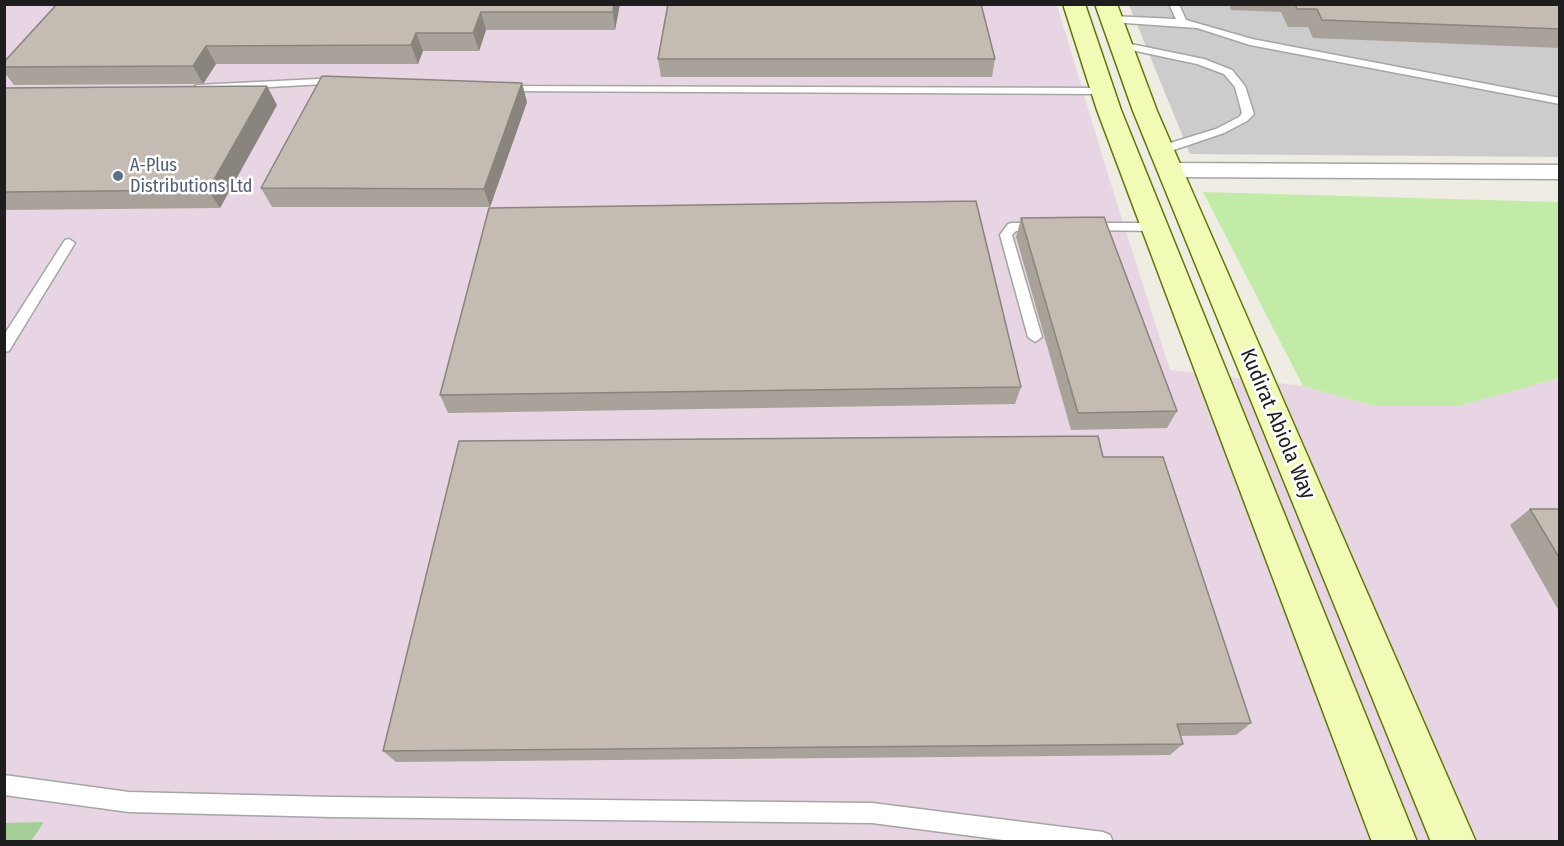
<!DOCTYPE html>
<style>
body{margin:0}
#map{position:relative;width:1564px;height:846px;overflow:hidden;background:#efece4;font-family:"Fira Sans Condensed",sans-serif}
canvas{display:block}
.frame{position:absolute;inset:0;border:6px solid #1e1e1e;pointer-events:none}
</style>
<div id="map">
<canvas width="1564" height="846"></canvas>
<div class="frame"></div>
</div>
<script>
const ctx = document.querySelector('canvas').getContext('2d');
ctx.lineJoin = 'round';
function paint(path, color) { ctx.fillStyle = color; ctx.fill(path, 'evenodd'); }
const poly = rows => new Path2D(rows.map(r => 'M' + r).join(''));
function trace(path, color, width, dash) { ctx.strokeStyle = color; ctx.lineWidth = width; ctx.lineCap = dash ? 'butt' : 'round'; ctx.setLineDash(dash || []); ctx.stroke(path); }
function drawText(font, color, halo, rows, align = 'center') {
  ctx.font = font + ' "Fira Sans Condensed",sans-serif'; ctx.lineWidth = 5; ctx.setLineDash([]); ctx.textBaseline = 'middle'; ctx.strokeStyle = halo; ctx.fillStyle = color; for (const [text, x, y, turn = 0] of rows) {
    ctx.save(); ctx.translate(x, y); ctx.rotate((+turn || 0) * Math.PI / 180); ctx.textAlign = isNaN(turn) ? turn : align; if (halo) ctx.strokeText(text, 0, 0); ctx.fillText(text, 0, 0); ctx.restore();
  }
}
const industrial = poly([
 [5,5,1057,5,1110,181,1170,370,1303,386,1374,406,1459,406,1559,378,1559,841,5,842]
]);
const religious = poly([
 [1129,5,1559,5,1559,157,1190,154]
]);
const grass = poly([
 [1203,192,1559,202,1559,378,1459,406,1374,406,1303,386]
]);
const forest = poly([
 [44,822,31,841,5,841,5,823]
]);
const lane = poly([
 [1169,4,1179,4,1186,20,1252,39,1560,98,1560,104,1250,45,1197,28,1111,22,1106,19,1111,16,1176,19,1169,4],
 [1121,42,1204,59,1232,70,1245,86,1254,114,1247,121,1224,133,1165,153,1157,153,1157,147,1216,129,1239,117,1242,113,1235,87,1224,74,1197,64,1117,47,1116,45,1121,42],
 [338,78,343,81,342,83,197,91,192,88,197,85,338,78],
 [506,86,1103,88,1108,91,1103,94,502,91,502,87,506,86],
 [1012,223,1038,223,1044,227,1038,231,1016,231,1012,235,1042,337,1035,342,1028,337,1000,235,1008,224,1012,223],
 [1089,223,1155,223,1161,227,1155,231,1085,230,1083,227,1089,223],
 [69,239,75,243,9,351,4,352,4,335,65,240,69,239],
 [4,775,129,792,332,797,872,803,1103,832,1110,835,1113,842,1019,842,872,823,332,817,129,812,4,795,4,775]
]);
const street = poly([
 [1170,163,1560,165,1560,179,1170,177,1162,175,1158,170,1162,165,1170,163]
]);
const secondary = poly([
 [1063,4,1085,4,1121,110,1417,842,1372,842,1097,110,1063,4],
 [1095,4,1117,4,1157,111,1476,842,1431,842,1133,111,1095,4]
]);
const wall = poly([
 [57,4,620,4,615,30,486,30,479,51,423,51,418,64,216,64,203,84,14,85,4,72,4,62],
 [1229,4,1560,4,1560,48,1313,38,1308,27,1288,27,1281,12,1231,10],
 [658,59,995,59,992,77,661,77],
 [4,88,277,105,220,208,4,210],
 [527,102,490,207,272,207,261,188],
 [1021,218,1177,411,1167,428,1071,430,1016,237],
 [1021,387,1015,404,448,413,440,395],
 [1103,457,1251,723,1236,735,1180,736,1183,744,1170,755,396,762,383,751],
 [1530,509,1560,509,1560,613,1510,525]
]);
const shadedWall = poly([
 [614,4,620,4,615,30,613,12],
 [481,12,486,30,479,51,473,33],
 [416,33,423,51,418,64,411,45],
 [206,46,216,64,203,84,193,66],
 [522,83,527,102,490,207,484,189],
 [267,86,277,105,220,208,208,190]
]);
const building = poly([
 [57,4,614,4,613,12,481,12,473,33,416,33,411,45,206,46,193,66,4,67,4,62,57,4],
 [668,4,981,4,995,59,658,59,668,4],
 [1295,4,1560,4,1560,29,1322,20,1317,9,1297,9,1295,4],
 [322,76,522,83,484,189,261,188,322,76],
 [267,86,208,190,4,192,4,88,267,86],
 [976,201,1021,387,440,395,489,208,976,201],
 [1104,217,1177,411,1078,413,1021,218,1104,217],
 [1098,436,1103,457,1163,457,1251,723,1177,724,1183,744,383,751,459,441,1098,436],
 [1530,509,1560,509,1560,559,1530,509]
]);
const markers = [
 [118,176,6,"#5c6f8a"]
];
const farServicenames = [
 ["A-Plus",130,166],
 ["Distributions Ltd",130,187]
];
const streetNames = [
 ["Kudirat Abiola Way",1277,424,67]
];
paint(industrial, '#e8d5e3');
paint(religious, '#ccc');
paint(grass, '#c3eba8');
paint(forest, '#a3cf97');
trace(lane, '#a5a5a5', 3);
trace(street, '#a5a5a5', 3);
trace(secondary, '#5f7703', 3);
paint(lane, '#fff');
paint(street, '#fff');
paint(secondary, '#f1fbb6');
paint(wall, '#a9a29a');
paint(shadedWall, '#89847d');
paint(building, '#c4bcb3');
trace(building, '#89847d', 1.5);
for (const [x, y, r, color] of markers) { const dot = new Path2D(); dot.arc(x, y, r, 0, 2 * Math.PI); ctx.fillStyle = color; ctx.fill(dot); trace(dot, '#fff', 2); }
drawText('18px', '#4e5e75', '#fff', farServicenames, 'left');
drawText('21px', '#1e1e1e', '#fff', streetNames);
</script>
